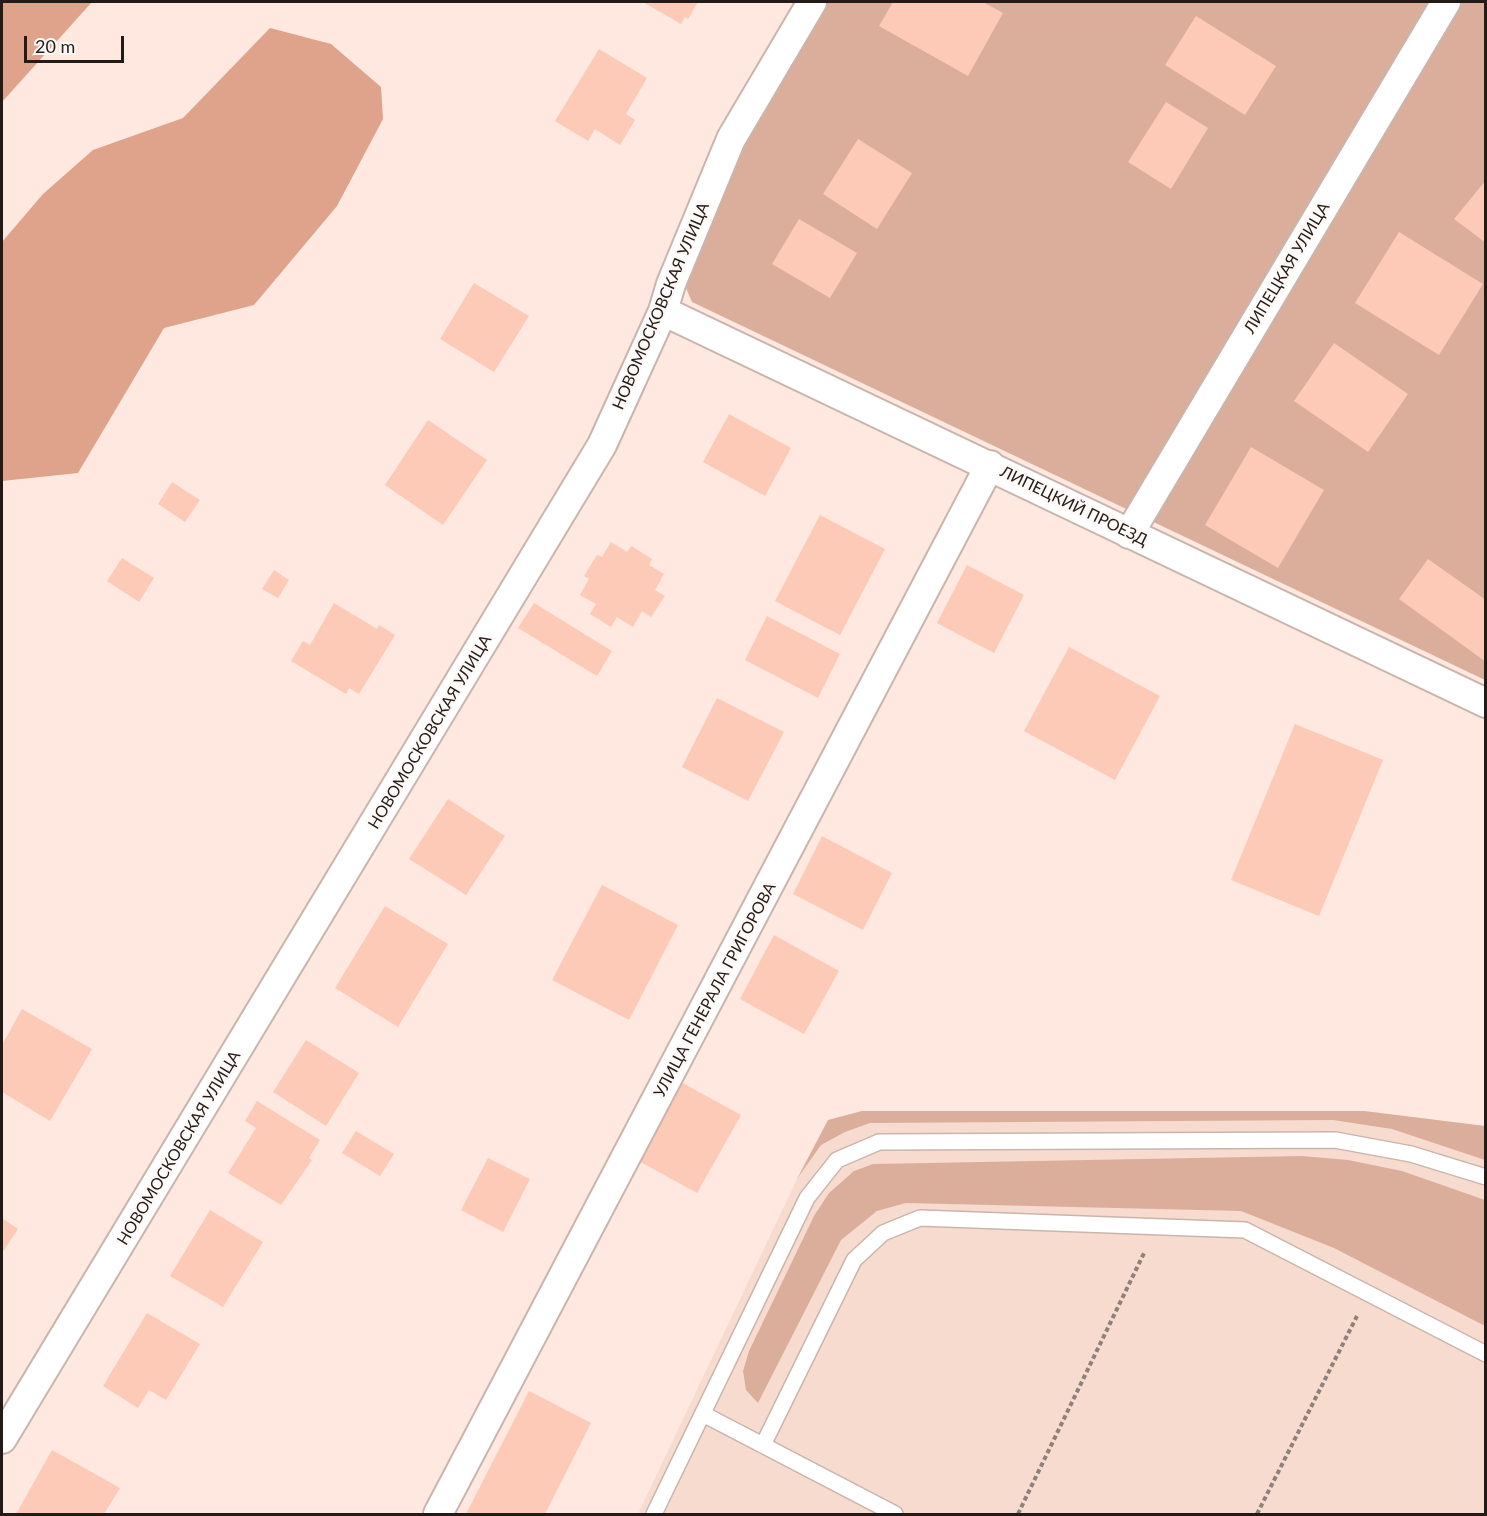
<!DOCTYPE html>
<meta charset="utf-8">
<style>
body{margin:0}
#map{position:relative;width:1487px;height:1516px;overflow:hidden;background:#fee8df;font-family:Lato,sans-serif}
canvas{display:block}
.frame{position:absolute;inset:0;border:3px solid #231b18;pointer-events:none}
.scale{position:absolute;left:24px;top:36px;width:100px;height:27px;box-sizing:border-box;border:3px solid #231b18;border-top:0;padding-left:8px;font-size:18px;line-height:21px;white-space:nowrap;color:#231b18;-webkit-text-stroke:4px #fef9f7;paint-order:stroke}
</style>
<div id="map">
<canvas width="1487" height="1516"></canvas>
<div class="frame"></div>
<div class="scale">20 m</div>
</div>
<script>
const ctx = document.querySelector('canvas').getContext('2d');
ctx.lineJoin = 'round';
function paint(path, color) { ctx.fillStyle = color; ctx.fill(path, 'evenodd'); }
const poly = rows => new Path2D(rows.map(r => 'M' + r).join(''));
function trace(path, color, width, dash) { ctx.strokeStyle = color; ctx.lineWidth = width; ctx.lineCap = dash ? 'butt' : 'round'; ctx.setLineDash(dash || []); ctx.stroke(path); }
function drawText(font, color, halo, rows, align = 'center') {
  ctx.font = font + ' Lato,sans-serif'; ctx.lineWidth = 5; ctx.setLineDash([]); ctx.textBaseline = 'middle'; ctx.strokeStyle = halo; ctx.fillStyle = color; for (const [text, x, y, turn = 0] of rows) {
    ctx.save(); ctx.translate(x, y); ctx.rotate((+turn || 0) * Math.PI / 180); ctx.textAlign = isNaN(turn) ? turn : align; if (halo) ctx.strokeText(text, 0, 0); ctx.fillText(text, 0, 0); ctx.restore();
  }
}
const built = poly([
 [862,1111,1364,1111,1485,1126,1485,1514,638,1514,797,1179,828,1120]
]);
const green = poly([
 [823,2,1485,2,1485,680,692,302,682,279,686,242],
 [862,1111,1364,1111,1485,1126,1485,1160,1392,1129,1333,1120,870,1123,845,1132,821,1145,797,1179,828,1120],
 [1302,1156,1348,1160,1402,1171,1485,1200,1485,1326,1334,1248,1241,1211,906,1203,877,1211,841,1240,758,1403,746,1390,743,1371,749,1351,814,1216,829,1193,854,1171,873,1164]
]);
const forest = poly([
 [2,2,92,2,2,102],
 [270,28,331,44,381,87,383,119,337,206,254,305,164,328,78,473,2,481,2,242,43,194,93,150,183,118]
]);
const building = poly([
 [643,2,698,2,688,19,685,17,681,24],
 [893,2,983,2,1003,13,968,76,879,26],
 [1196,16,1276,66,1245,115,1165,65],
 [599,49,647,78,626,114,635,120,620,145,595,129,588,141,555,121],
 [1166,102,1208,128,1171,189,1128,162],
 [858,139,912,173,877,229,823,194],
 [1486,180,1486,243,1454,219],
 [799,219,857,253,830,298,772,264],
 [1399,232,1483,284,1439,355,1355,303],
 [474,283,529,316,494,372,440,339],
 [1334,343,1408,394,1368,452,1294,401],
 [729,414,791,448,765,496,703,462],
 [428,420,487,460,443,525,385,485],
 [1251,447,1324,490,1278,568,1205,525],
 [172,482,200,500,185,522,158,504],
 [820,515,885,549,840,635,775,601],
 [611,542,627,552,631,546,652,559,649,565,664,574,655,590,665,596,651,617,642,611,633,627,617,617,611,627,590,614,596,604,580,595,589,579,584,576,597,555,602,557],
 [122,558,154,578,139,602,107,581],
 [1428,559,1486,600,1486,662,1399,599],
 [967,565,1024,595,994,653,937,623],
 [274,570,289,580,278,598,262,589],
 [334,603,377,629,379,625,395,635,359,694,349,688,346,694,291,661,303,641,310,645],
 [534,603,612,651,597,676,518,628],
 [767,616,840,654,818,698,745,660],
 [1069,647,1160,696,1115,780,1024,731],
 [717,698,784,732,748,801,682,767],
 [1295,724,1383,760,1319,916,1231,880],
 [448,799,505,836,466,895,409,859],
 [822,836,892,873,863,930,793,894],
 [602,885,678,925,629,1020,552,980],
 [385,906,448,944,398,1027,335,988],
 [774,935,839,971,804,1034,740,999],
 [22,1009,92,1049,50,1121,2,1092,2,1045],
 [306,1040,359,1073,326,1126,273,1092],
 [679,1081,741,1115,697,1193,635,1159],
 [257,1101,320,1140,309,1158,312,1160,281,1205,228,1173,256,1128,245,1121],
 [356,1131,394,1154,380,1176,342,1153],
 [488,1158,530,1179,503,1232,461,1210],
 [210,1210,263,1242,223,1307,170,1276],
 [2,1218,18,1229,2,1253],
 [147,1313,200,1344,166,1400,149,1390,138,1408,103,1386],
 [529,1391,591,1423,545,1514,466,1514],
 [52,1450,120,1488,104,1514,16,1514]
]);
const path = poly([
 [1018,1514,1145,1251],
 [1257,1514,1357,1316]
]);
const service = poly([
 [703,1414,895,1514],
 [764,1443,854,1260,883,1233,920,1218,1245,1230,1486,1354],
 [654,1514,807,1198,837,1160,879,1142,1335,1140,1411,1154,1486,1177]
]);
const minor = poly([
 [663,311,1486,703],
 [1129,534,1446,2],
 [2,1439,602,445,663,311,671,284,731,139,812,2],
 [438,1514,990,465]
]);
const streetNames = [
 ["ЛИПЕЦКАЯ УЛИЦА",1287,268,-59],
 ["НОВОМОСКОВСКАЯ УЛИЦА",661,306,-67],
 ["ЛИПЕЦКИЙ ПРОЕЗД",1074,506,26],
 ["НОВОМОСКОВСКАЯ УЛИЦА",430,732,-59],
 ["УЛИЦА ГЕНЕРАЛА ГРИГОРОВА",715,990,-62],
 ["НОВОМОСКОВСКАЯ УЛИЦА",179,1148,-59]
];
paint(built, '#f8dbcf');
paint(green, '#dbae9b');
paint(forest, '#dea38a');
paint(building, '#fccab6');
trace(service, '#c9b5ac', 18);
trace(minor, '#c9b5ac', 32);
trace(path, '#8f807a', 4, [4.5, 3]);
trace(service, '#fff', 15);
trace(minor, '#fff', 28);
drawText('16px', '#231b18', '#fef9f7', streetNames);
</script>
